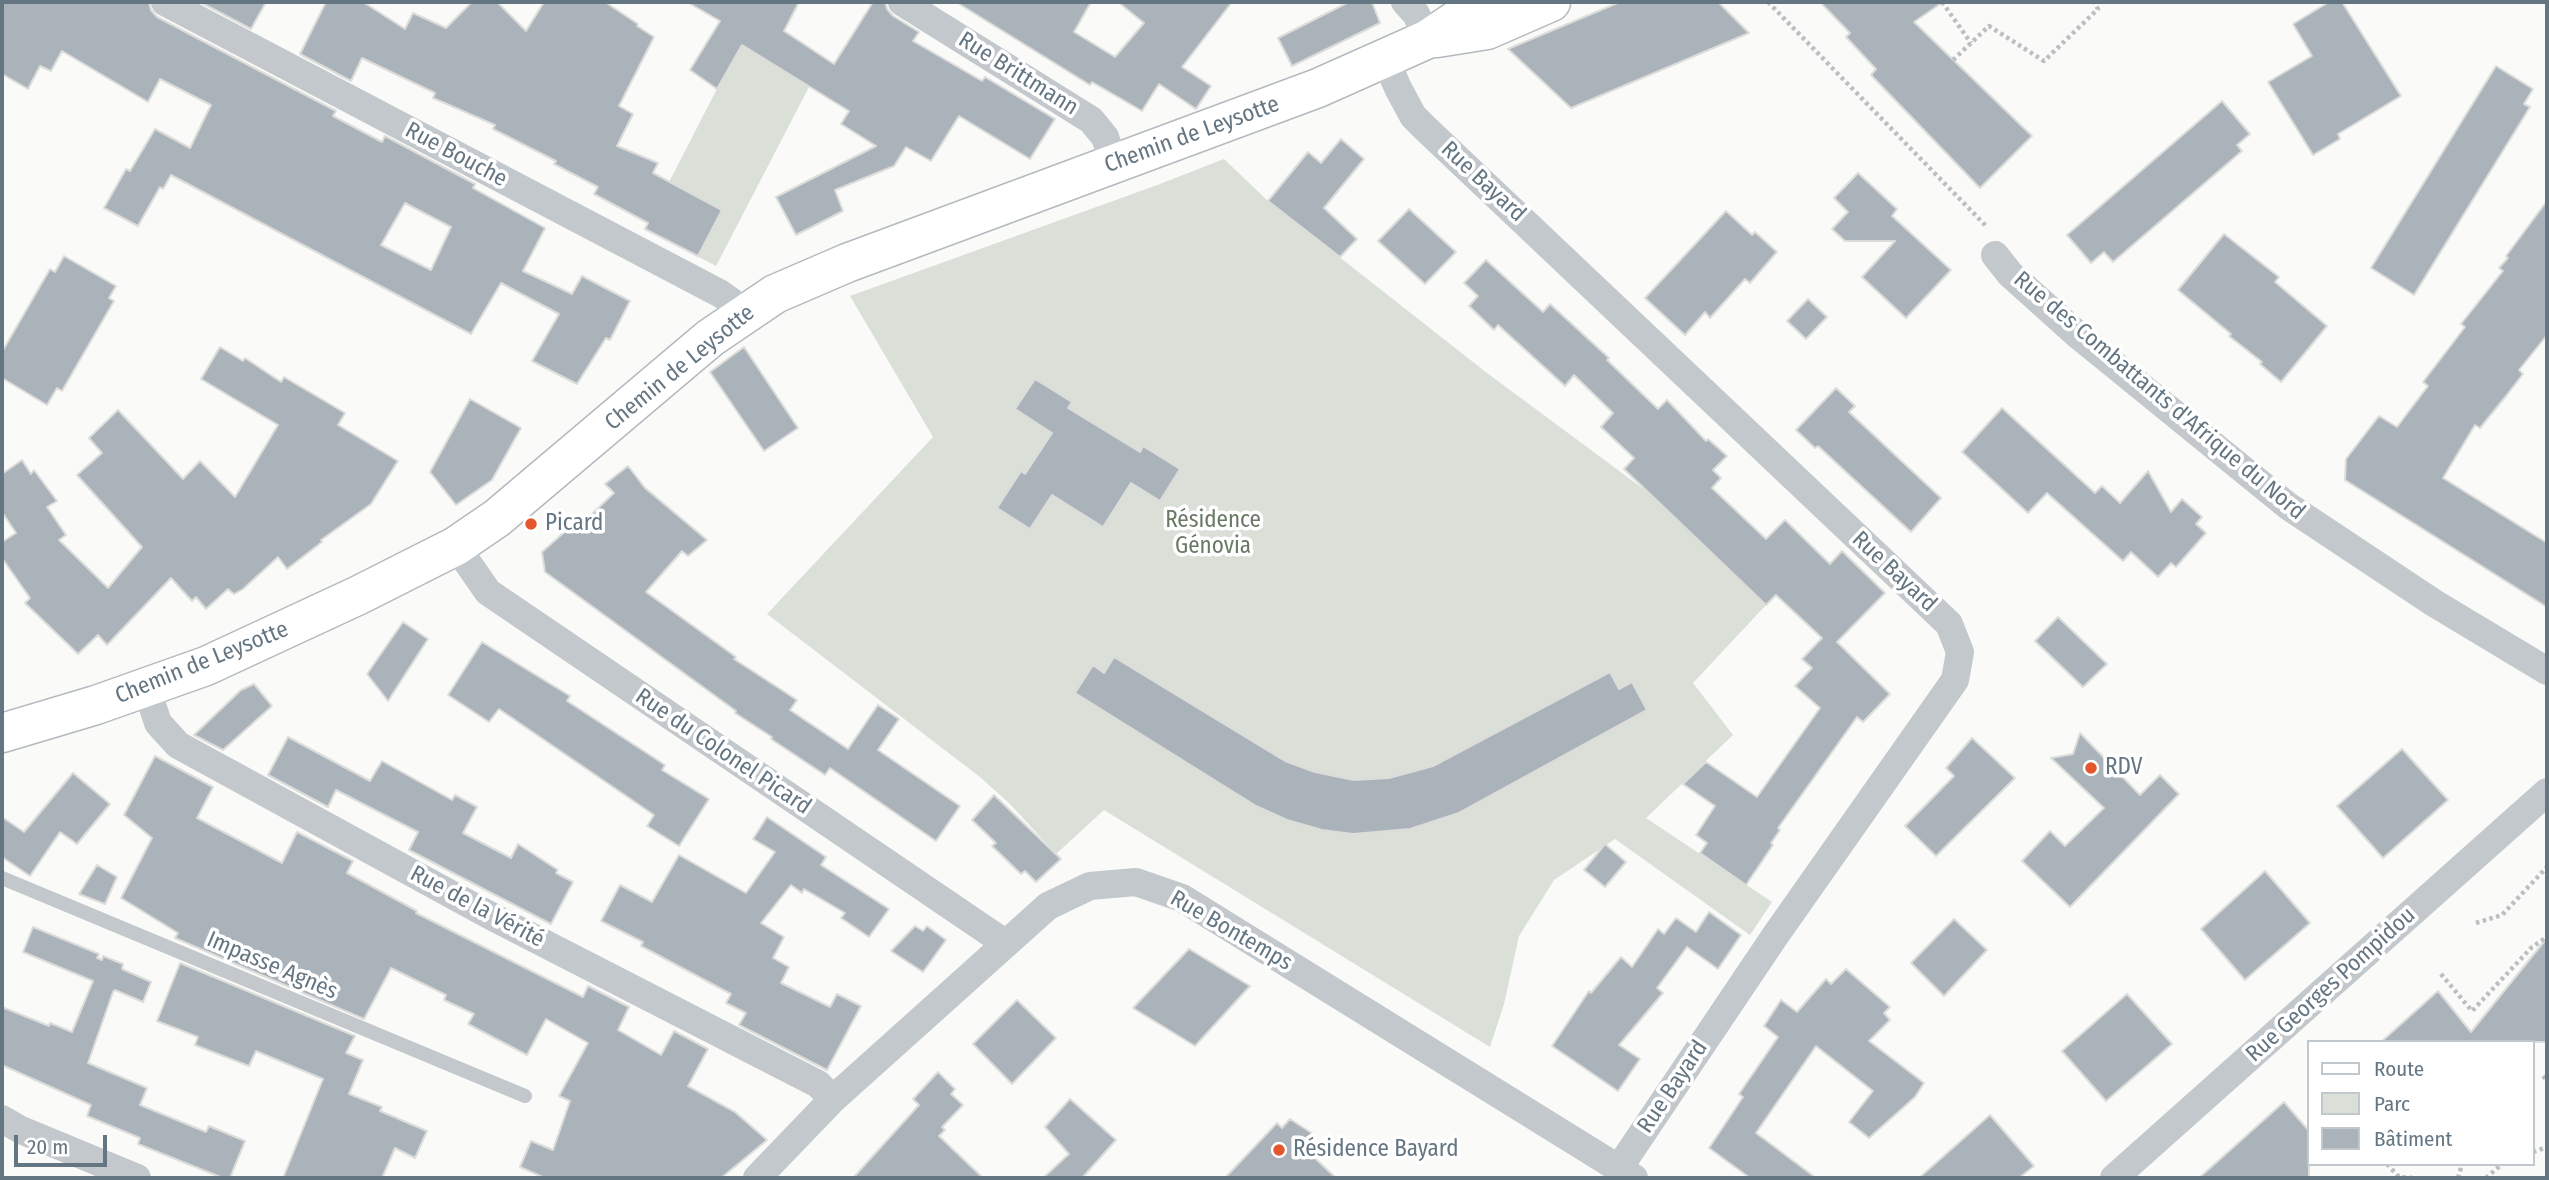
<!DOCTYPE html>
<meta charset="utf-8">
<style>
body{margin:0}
#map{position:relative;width:2549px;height:1180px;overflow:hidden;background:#fafaf8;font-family:"Fira Sans Condensed",sans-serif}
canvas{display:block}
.frame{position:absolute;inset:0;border:4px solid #657683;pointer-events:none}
.legend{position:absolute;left:2307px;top:1040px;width:228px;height:126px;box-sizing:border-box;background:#fff;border:2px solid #c1c8cd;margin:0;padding:9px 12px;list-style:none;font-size:21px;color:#657683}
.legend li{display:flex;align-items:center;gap:14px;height:35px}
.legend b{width:35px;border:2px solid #c1c8cd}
.scale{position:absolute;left:14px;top:1135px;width:93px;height:32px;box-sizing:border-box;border:4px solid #657683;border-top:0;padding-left:9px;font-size:21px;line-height:24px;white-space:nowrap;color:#657683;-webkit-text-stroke:5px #fff;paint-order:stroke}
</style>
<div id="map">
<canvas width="2549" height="1180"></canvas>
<div class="frame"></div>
<ul class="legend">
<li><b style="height:9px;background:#fff"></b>Route</li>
<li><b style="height:19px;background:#dadfd7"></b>Parc</li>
<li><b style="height:19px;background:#aab3b9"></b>Bâtiment</li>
</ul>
<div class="scale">20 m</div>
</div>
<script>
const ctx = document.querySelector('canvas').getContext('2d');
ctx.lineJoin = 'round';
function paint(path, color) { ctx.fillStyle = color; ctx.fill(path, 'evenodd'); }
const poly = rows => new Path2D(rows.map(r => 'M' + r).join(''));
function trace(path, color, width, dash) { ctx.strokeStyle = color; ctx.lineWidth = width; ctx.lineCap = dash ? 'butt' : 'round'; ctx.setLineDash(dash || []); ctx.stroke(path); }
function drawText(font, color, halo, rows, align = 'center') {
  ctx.font = font + ' "Fira Sans Condensed",sans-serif'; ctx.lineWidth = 7; ctx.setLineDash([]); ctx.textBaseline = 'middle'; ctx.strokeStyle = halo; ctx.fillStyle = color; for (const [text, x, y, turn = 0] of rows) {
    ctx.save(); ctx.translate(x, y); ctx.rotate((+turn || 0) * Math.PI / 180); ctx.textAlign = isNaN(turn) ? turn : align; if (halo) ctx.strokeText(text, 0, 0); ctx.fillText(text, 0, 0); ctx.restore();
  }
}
const green = poly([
 [731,25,766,60,809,87,716,266,645,229,722,79],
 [1224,159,1268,201,1487,373,1653,496,1766,605,1693,683,1733,735,1646,818,1772,902,1750,935,1615,839,1554,880,1519,936,1504,1004,1490,1047,1104,810,1056,854,1010,804,980,777,767,614,933,437,850,296,1160,184]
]);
const building = poly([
 [2,2,149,2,151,10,157,17,336,111,333,116,382,142,385,136,475,184,473,188,545,228,523,271,572,294,582,276,630,301,610,340,606,338,577,384,532,361,559,314,501,283,471,334,171,175,163,189,160,187,138,226,104,208,126,169,130,171,155,129,190,148,211,105,160,79,148,102,62,51,51,71,40,66,28,89,2,74,2,2],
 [405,203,451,227,431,270,381,245,405,203],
 [200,2,266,2,251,29,200,2],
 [326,2,363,2,405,29,413,13,446,28,472,2,497,2,526,31,544,2,605,2,638,24,637,26,654,37,619,106,633,114,617,146,658,163,653,173,722,210,698,256,645,229,648,223,594,194,598,187,554,164,556,161,493,129,495,125,433,98,435,93,362,58,351,81,300,54,326,2],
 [687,2,799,2,784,31,834,64,873,2,885,2,887,9,893,16,919,32,913,41,982,81,985,77,1055,119,1030,159,959,116,931,161,906,147,894,166,835,190,843,211,796,235,776,197,876,146,841,124,849,111,742,45,717,89,690,70,720,21,687,2],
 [956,2,1091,2,1074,32,1115,57,1144,23,1118,2,1232,2,1182,67,1211,86,1196,109,1159,84,1142,111,1092,82,1090,85,956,2],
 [1349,2,1372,2,1380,23,1292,66,1278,38,1349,2],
 [1620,2,1718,2,1749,33,1571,108,1508,49,1620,2],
 [1820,2,1943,2,1914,22,2032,136,1980,188,1871,75,1876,69,1846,37,1850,33,1820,2],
 [2329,2,2342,2,2401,96,2338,134,2340,139,2313,155,2268,82,2312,56,2293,24,2329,2],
 [2496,66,2533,89,2524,104,2530,107,2414,295,2371,268,2496,66],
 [2222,101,2250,134,2237,145,2242,151,2113,262,2104,252,2091,263,2067,235,2222,101],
 [1341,139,1364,159,1324,208,1357,239,1340,257,1268,201,1308,152,1321,163,1341,139],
 [1858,173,1897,209,1892,216,1951,270,1906,318,1862,277,1895,241,1845,241,1832,229,1848,212,1834,198,1858,173],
 [2547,201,2547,335,2519,370,2523,374,2506,396,2480,428,2475,425,2443,478,2547,543,2547,607,2345,480,2346,459,2379,416,2397,427,2428,386,2423,382,2465,327,2461,324,2503,271,2499,268,2508,258,2506,256,2547,201],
 [1409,209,1456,252,1425,284,1378,241,1409,209],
 [1726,211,1752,235,1755,232,1777,252,1750,283,1745,279,1710,318,1705,312,1685,335,1645,298,1726,211],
 [2224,234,2279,277,2275,282,2327,326,2281,382,2260,364,2262,362,2229,336,2231,334,2178,290,2224,234],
 [64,256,116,286,109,298,114,301,62,391,57,388,47,405,2,378,2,352,50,269,55,272,64,256],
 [1486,260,1543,312,1550,304,1609,358,1607,360,1658,409,1667,400,1706,441,1708,439,1727,456,1713,470,1721,478,1712,488,1766,539,1785,520,1830,564,1842,551,1885,593,1837,642,1890,694,1863,722,1857,717,1778,828,1780,830,1771,843,1773,845,1746,885,1700,853,1707,843,1696,835,1715,806,1683,784,1706,762,1757,797,1820,708,1795,686,1812,668,1802,659,1822,638,1776,595,1766,605,1624,469,1634,458,1601,427,1613,413,1574,375,1565,386,1498,325,1494,330,1469,306,1478,296,1464,283,1486,260],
 [1808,299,1827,317,1806,339,1787,321,1808,299],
 [220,347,243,361,245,358,281,382,284,377,345,413,338,425,398,461,371,504,321,540,322,542,287,569,278,557,243,589,234,594,228,589,206,609,196,597,192,601,171,578,107,645,98,635,78,654,25,603,30,598,2,558,2,542,16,533,2,512,2,474,22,460,31,474,34,470,57,501,47,507,66,535,59,540,108,588,142,547,77,475,102,453,89,438,118,410,183,479,200,461,235,497,278,425,201,379,220,347],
 [744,347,798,428,764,451,710,372,744,347],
 [1035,379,1072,402,1068,408,1140,452,1143,446,1180,469,1160,501,1131,483,1103,527,1052,495,1030,529,997,508,1021,471,1025,474,1052,433,1015,409,1035,379],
 [1836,388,1855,406,1849,412,1941,498,1911,532,1818,446,1815,448,1796,430,1836,388],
 [470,399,521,428,492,480,456,505,430,472,470,399],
 [2002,408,2095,493,2102,486,2120,503,2148,471,2171,512,2182,499,2202,517,2196,524,2206,533,2176,567,2171,563,2158,577,2131,552,2123,561,2047,493,2028,513,1962,452,2002,408],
 [628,466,645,488,707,540,688,556,682,551,646,592,736,657,734,659,797,700,790,710,848,749,878,705,899,719,878,750,960,806,936,841,830,768,825,775,771,739,772,737,735,713,736,711,545,572,542,552,569,528,572,533,614,493,605,484,628,466],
 [2058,617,2107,664,2083,687,2035,641,2058,617],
 [403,622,428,639,388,701,367,674,403,622],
 [482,642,570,696,567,701,665,765,662,770,709,799,679,846,647,826,654,815,499,709,489,722,448,695,482,642],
 [1114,657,1285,761,1315,772,1354,780,1389,778,1433,766,1610,672,1619,689,1632,682,1647,710,1459,813,1410,829,1353,834,1322,830,1287,820,1256,806,1075,693,1093,665,1104,673,1114,657],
 [254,684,272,706,223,750,194,735,241,690,254,684],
 [2080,733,2140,795,2160,775,2179,794,2070,907,2022,861,2050,831,2065,846,2104,808,2051,758,2073,754,2080,733],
 [288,737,370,781,382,761,452,800,455,795,477,807,463,833,511,858,518,844,558,870,556,873,573,882,551,924,409,850,418,832,336,790,328,807,268,775,288,737],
 [1972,738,2015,778,1936,856,1905,826,1954,776,1946,768,1972,738],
 [2402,749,2448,800,2383,858,2337,806,2402,749],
 [155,756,213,787,197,818,282,863,297,832,353,861,347,873,417,911,416,913,583,997,588,986,629,1007,618,1030,661,1055,674,1031,708,1049,688,1086,735,1112,767,1140,721,1178,545,1178,520,1167,531,1141,553,1150,570,1101,559,1096,588,1043,546,1019,527,1055,468,1024,474,1014,444,1000,446,995,391,968,364,1019,175,938,178,933,121,898,152,838,124,815,155,756],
 [73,773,110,804,77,844,60,832,30,876,2,857,2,817,24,832,73,773],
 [994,795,1061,859,1036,882,1025,871,1021,874,992,846,996,843,972,820,994,795],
 [767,817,826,857,821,865,889,909,869,937,841,918,845,913,804,889,802,893,791,885,761,923,784,937,773,958,789,967,781,983,830,1007,837,994,861,1006,827,1070,739,1025,746,1013,726,1003,731,994,641,946,643,942,601,921,620,885,652,902,679,855,746,893,775,852,753,839,767,817],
 [1605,844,1626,862,1605,887,1584,870,1605,844],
 [97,865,117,877,105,904,79,894,97,865],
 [2265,871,2310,923,2245,980,2201,929,2265,871],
 [1709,912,1741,935,1718,969,1687,947,1657,988,1663,993,1619,1045,1640,1059,1618,1091,1552,1046,1589,991,1591,993,1621,957,1632,967,1658,929,1664,934,1676,918,1696,932,1709,912],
 [1954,919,1987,950,1944,996,1911,963,1954,919],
 [915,926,923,931,927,926,946,940,923,972,891,951,915,926],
 [33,927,99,954,97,958,102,960,103,956,123,964,122,969,151,982,143,1002,115,990,113,992,88,1063,147,1088,140,1105,206,1132,209,1126,245,1141,230,1178,223,1178,138,1144,140,1138,87,1116,91,1105,2,1065,2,1007,49,1026,50,1023,72,1032,93,981,23,952,33,927],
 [2547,938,2547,1042,2381,1042,2438,991,2471,1032,2547,938],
 [1189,949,1250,986,1195,1046,1133,1008,1189,949],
 [180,963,355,1036,346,1053,363,1060,349,1094,382,1107,380,1111,427,1131,415,1158,395,1148,382,1178,283,1178,323,1079,256,1051,249,1066,195,1045,198,1037,157,1021,180,963],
 [1846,969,1890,1007,1884,1013,1890,1020,1869,1041,1924,1083,1915,1097,1869,1138,1849,1122,1873,1091,1816,1046,1756,1133,1816,1178,1750,1178,1709,1148,1743,1097,1739,1094,1778,1037,1764,1026,1781,1000,1797,1012,1826,979,1831,984,1846,969],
 [2127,994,2172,1044,2106,1101,2062,1051,2127,994],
 [1017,1000,1056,1038,1012,1084,973,1044,1017,1000],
 [938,1072,955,1089,951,1094,963,1105,942,1127,945,1130,939,1136,983,1178,853,1178,919,1105,913,1099,938,1072],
 [1070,1099,1116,1140,1082,1178,1043,1178,1069,1154,1045,1127,1070,1099],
 [2284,1102,2309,1131,2309,1178,2199,1178,2284,1102],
 [1990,1115,2034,1166,2019,1178,1919,1178,1990,1115],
 [1290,1119,1313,1134,1302,1146,1336,1178,1225,1178,1277,1123,1282,1128,1290,1119]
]);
const path = poly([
 [1768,2,1987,227],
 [1942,2,1971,43],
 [1953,60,1989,26,2044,61,2098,9,2094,2],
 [2476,923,2502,915,2547,867],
 [2441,974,2472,1011,2532,947,2547,937],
 [2543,1076,2547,1080],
 [2533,1152,2547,1147],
 [2387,1164,2399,1177,2414,1178],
 [2458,1178,2462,1164],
 [2486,1178,2502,1164]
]);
const lane = poly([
 [2,878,525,1096]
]);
const street = poly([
 [165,2,721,294,732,302,741,314],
 [902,2,1091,120,1105,137,1114,164],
 [1405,2,1416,14,1428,39],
 [1385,58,1398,88,1413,116,1425,128,1949,624,1960,652,1955,680,1775,936,1619,1168],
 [1995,255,2010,274,2079,336,2288,506,2434,603,2547,671],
 [456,546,488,592,1005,943],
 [147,689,158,723,178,745,489,915,818,1084,833,1099],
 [2,1119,21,1130,137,1178],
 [757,1178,833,1099,1048,906,1090,886,1136,882,1182,898,1634,1178],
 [2114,1178,2547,792]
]);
const secondary = poly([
 [1437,38,1487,30,1551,2],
 [2,733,96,705,206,666,359,595,456,546,497,518,710,338,775,294,847,263,1318,88,1428,39,1483,2]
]);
const markers = [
 [531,524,7,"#e4572e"],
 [2091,768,7,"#e4572e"],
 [1279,1150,7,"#e4572e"]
];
const streetNames = [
 ["Rue Brittmann",1018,74,32],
 ["Chemin de Leysotte",1192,135,-20],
 ["Rue Bouche",456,155,28],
 ["Rue Bayard",1483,182,43],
 ["Chemin de Leysotte",680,368,-39],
 ["Rue des Combattants d'Afrique du Nord",2159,396,40],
 ["Rue Bayard",1894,572,43],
 ["Chemin de Leysotte",202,663,-22],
 ["Rue du Colonel Picard",723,752,34],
 ["Rue de la Vérité",477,907,28],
 ["Rue Bontemps",1231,931,30],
 ["Impasse Agnès",272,966,23],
 ["Rue Georges Pompidou",2331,985,-42],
 ["Rue Bayard",1673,1087,-56]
];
const parkNames = [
 ["Résidence",1213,521],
 ["Génovia",1213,547]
];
const poiNames = [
 ["Picard",545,524],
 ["RDV",2105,768],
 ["Résidence Bayard",1293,1150]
];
paint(green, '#dadfd7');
paint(building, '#aab3b9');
trace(building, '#dcdcda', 2);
trace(secondary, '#b3babf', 41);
trace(path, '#bbbfc2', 4.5, [3.5, 3.5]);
trace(lane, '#c3c8cc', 14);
trace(street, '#c3c8cc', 28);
trace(secondary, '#fff', 38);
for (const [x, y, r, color] of markers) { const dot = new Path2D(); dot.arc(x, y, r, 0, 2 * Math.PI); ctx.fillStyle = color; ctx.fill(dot); trace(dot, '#fff', 2.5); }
drawText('23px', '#657683', '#fff', streetNames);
drawText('23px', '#687a64', '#fff', parkNames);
drawText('23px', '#657683', '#fff', poiNames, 'left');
</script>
